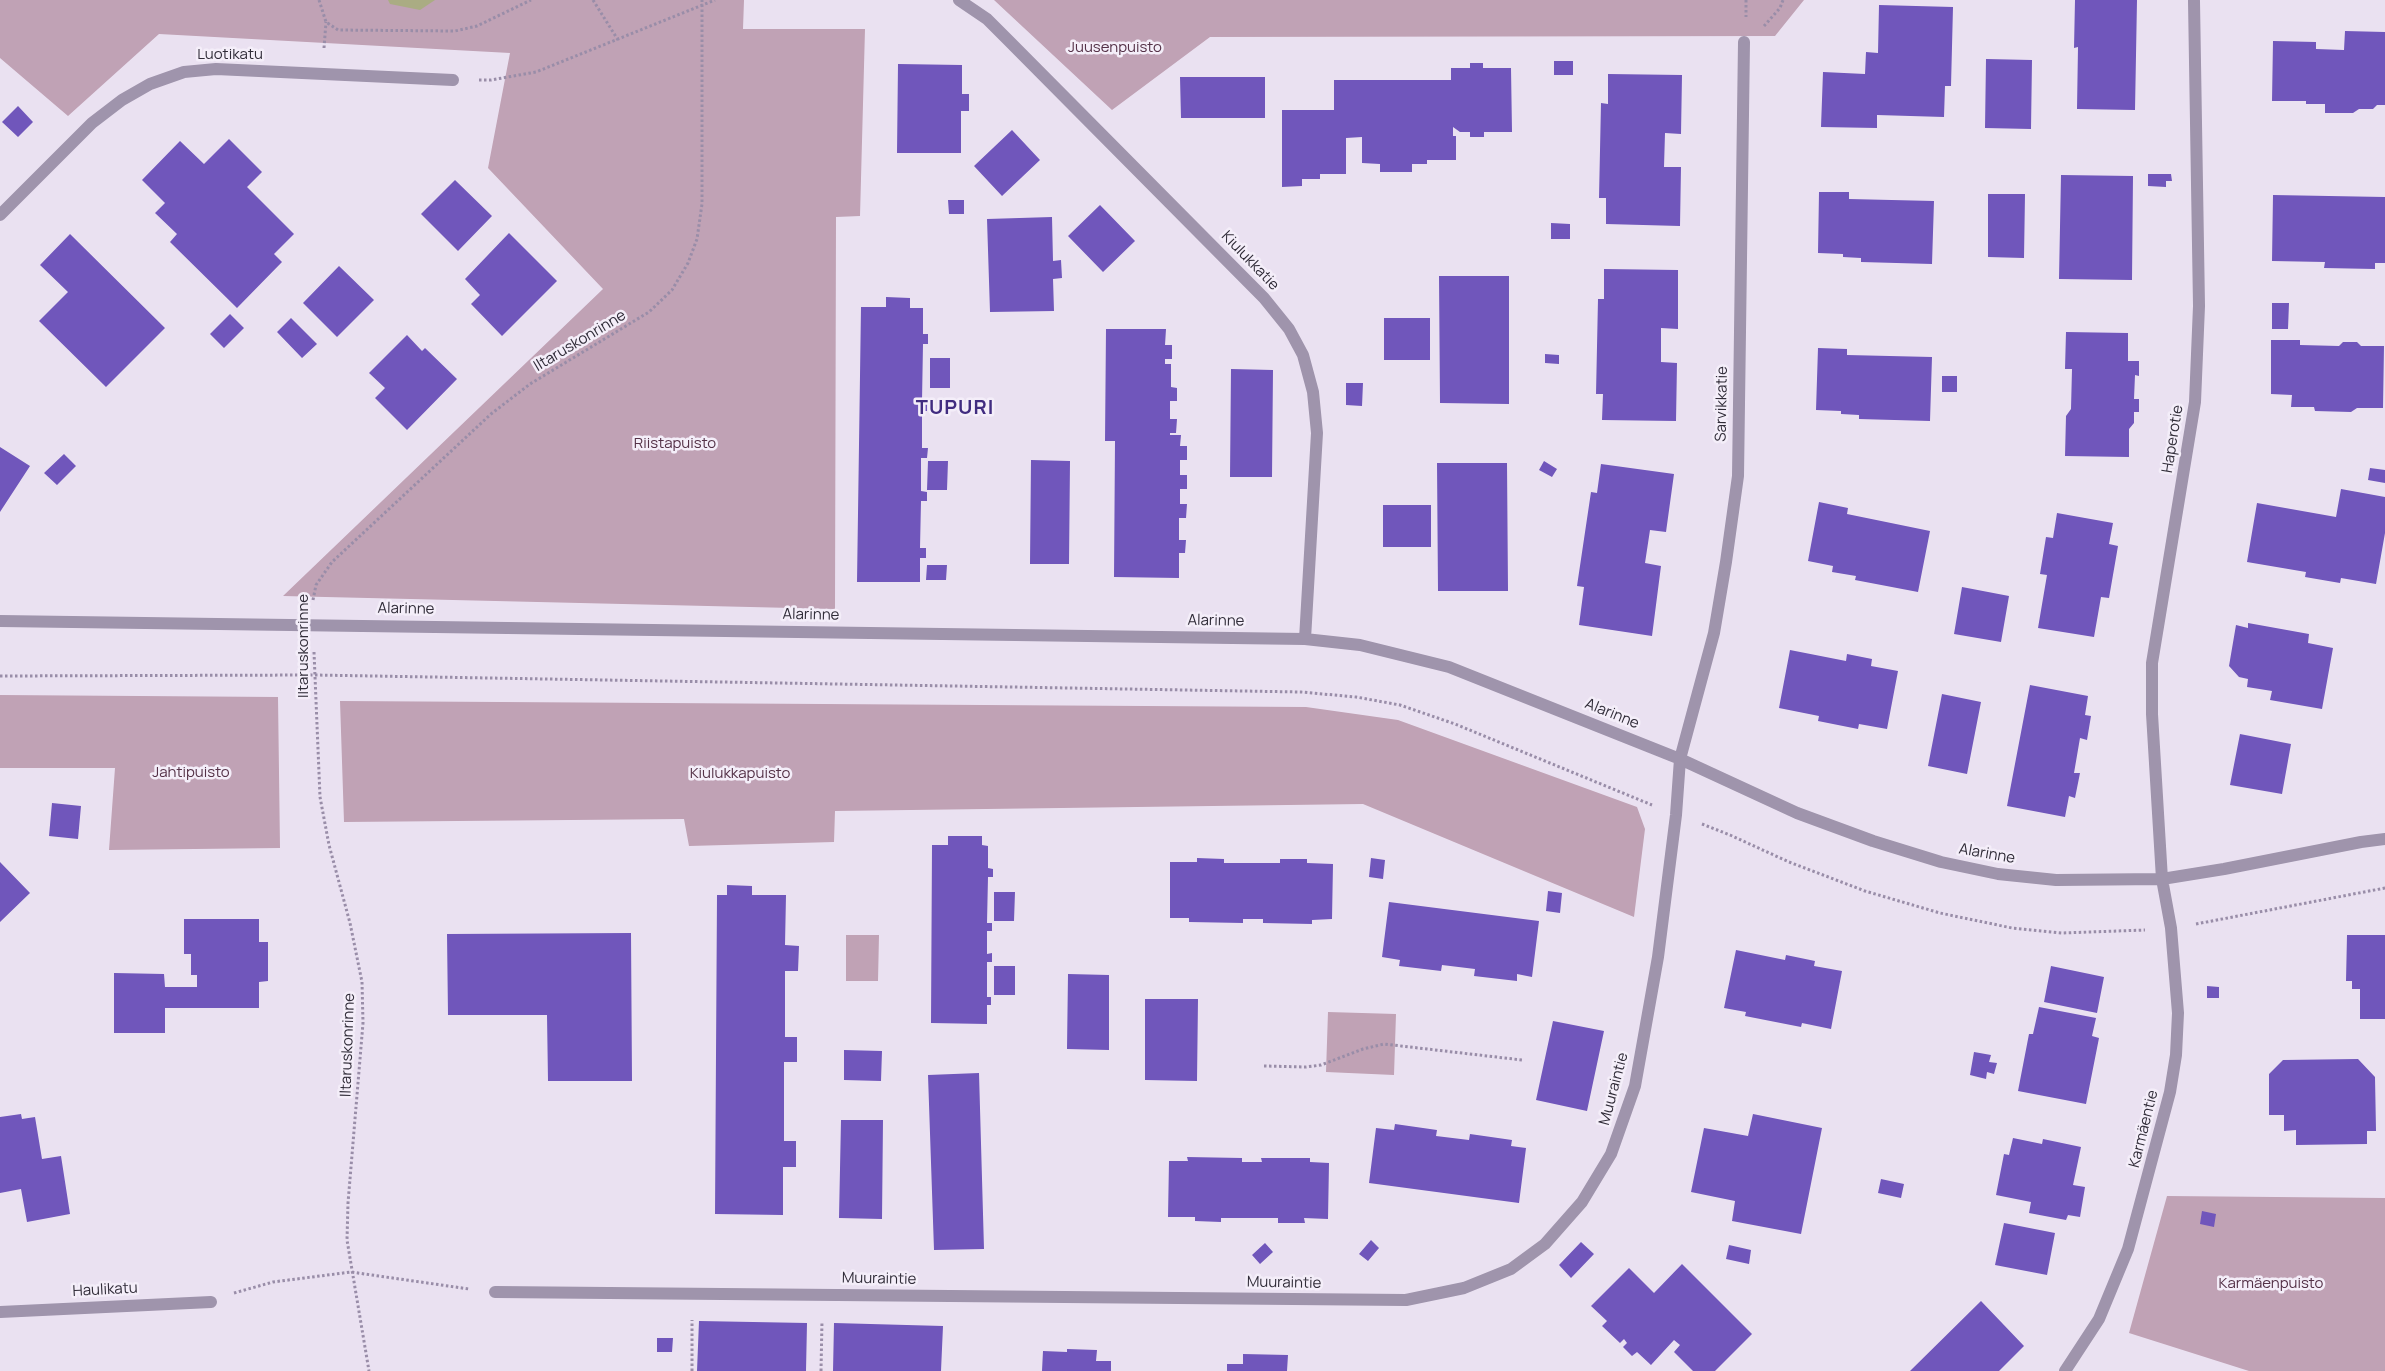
<!DOCTYPE html>
<meta charset="utf-8">
<style>
body{margin:0}
canvas{display:block;background:#eae1f1}
</style>
<canvas width="2385" height="1371"></canvas>
<script>
const ctx = document.querySelector('canvas').getContext('2d');
ctx.lineJoin = 'round';
function paint(path, color) { ctx.fillStyle = color; ctx.fill(path, 'evenodd'); }
const poly = rows => new Path2D(rows.map(r => 'M' + r).join(''));
function trace(path, color, width, dash) { ctx.strokeStyle = color; ctx.lineWidth = width; ctx.lineCap = dash ? 'butt' : 'round'; ctx.setLineDash(dash || []); ctx.stroke(path); }
function drawText(font, color, halo, rows, align = 'center') {
  ctx.font = font + ' Manrope,sans-serif'; ctx.lineWidth = 5; ctx.setLineDash([]); ctx.textBaseline = 'middle'; ctx.strokeStyle = halo; ctx.fillStyle = color; for (const [text, x, y, turn = 0] of rows) {
    ctx.save(); ctx.translate(x, y); ctx.rotate((+turn || 0) * Math.PI / 180); ctx.textAlign = isNaN(turn) ? turn : align; if (halo) ctx.strokeText(text, 0, 0); ctx.fillText(text, 0, 0); ctx.restore();
  }
}
const green = poly([
 [0,0,744,0,743,29,865,29,860,216,836,217,835,609,283,596,603,289,488,168,510,53,159,34,68,116,0,58],
 [994,0,1804,0,1775,36,1210,37,1112,110],
 [0,695,278,697,280,848,109,850,115,768,0,768],
 [340,701,1306,707,1398,720,1637,807,1645,829,1634,917,1363,804,835,811,834,842,689,846,684,819,344,822],
 [846,935,879,935,878,981,846,981],
 [1328,1012,1396,1014,1394,1075,1326,1072],
 [2167,1196,2385,1198,2385,1371,2249,1371,2129,1333]
]);
const water = poly([
 [388,0,435,0,420,10,390,4]
]);
const building = poly([
 [2075,0,2137,0,2135,110,2077,109,2078,47,2074,48],
 [1879,5,1953,7,1951,86,1945,86,1944,117,1877,115,1877,128,1821,127,1823,72,1865,74,1866,52,1878,53],
 [2345,31,2385,32,2385,105,2377,105,2373,109,2359,109,2353,113,2325,113,2325,104,2306,104,2306,101,2272,101,2273,41,2316,42,2316,49,2344,50],
 [1986,59,2032,60,2031,129,1985,128],
 [1554,61,1573,61,1573,75,1554,75],
 [1470,63,1483,63,1483,68,1511,68,1512,132,1484,132,1484,137,1470,137,1470,132,1460,132,1453,127,1453,136,1456,136,1456,160,1427,160,1427,164,1412,164,1412,172,1380,172,1380,164,1362,163,1362,137,1346,138,1346,174,1320,174,1320,179,1302,179,1302,186,1282,187,1282,110,1334,110,1334,80,1451,80,1451,68,1470,68],
 [898,64,962,65,962,94,969,94,969,111,961,111,961,153,897,153],
 [1608,74,1682,75,1681,134,1665,133,1664,167,1681,167,1680,226,1606,224,1606,198,1599,198,1601,103,1608,104],
 [1180,77,1265,77,1265,118,1181,118],
 [18,106,33,122,18,137,2,122],
 [1012,130,1040,160,1002,196,974,166],
 [229,139,262,172,247,187,294,234,274,254,282,262,237,308,170,242,177,234,155,213,165,203,142,180,180,141,204,164],
 [2148,174,2171,174,2172,181,2166,181,2166,187,2148,186],
 [2061,175,2133,176,2132,280,2059,279],
 [455,180,492,216,458,251,421,214],
 [1819,192,1849,192,1849,199,1934,201,1932,264,1861,262,1861,258,1843,257,1843,254,1818,253],
 [1988,194,2025,194,2024,258,1988,257],
 [2273,195,2385,197,2385,263,2375,263,2375,269,2324,268,2325,262,2272,261],
 [948,200,964,200,964,214,949,214],
 [1100,205,1135,241,1103,272,1068,236],
 [1052,217,1053,261,1061,260,1062,278,1053,279,1054,311,990,312,987,219],
 [1551,223,1570,224,1570,239,1551,239],
 [509,233,557,281,502,336,471,304,480,295,465,279],
 [70,234,165,328,106,387,39,321,68,292,40,265],
 [339,266,374,300,337,337,303,303],
 [1604,269,1678,270,1678,329,1661,328,1661,362,1677,363,1676,421,1602,420,1603,394,1596,394,1598,299,1604,299],
 [1439,276,1509,276,1509,404,1440,403],
 [886,297,910,298,910,308,923,308,923,334,928,334,928,344,923,344,922,401,927,401,927,411,922,411,922,448,928,448,927,458,921,458,921,491,927,492,927,501,921,501,920,548,926,548,926,558,920,558,920,582,857,582,861,307,886,307],
 [2272,303,2289,303,2288,329,2272,329],
 [230,314,244,328,224,348,210,334],
 [291,318,317,344,302,358,277,332],
 [1384,318,1430,318,1430,360,1384,360],
 [1106,329,1166,329,1165,345,1172,345,1172,359,1165,359,1165,364,1171,364,1171,387,1177,388,1177,401,1170,401,1170,419,1177,419,1176,433,1170,433,1170,435,1181,435,1180,446,1187,446,1187,460,1180,460,1180,475,1187,475,1187,489,1180,489,1180,504,1187,504,1186,518,1179,518,1179,540,1186,540,1185,553,1179,553,1179,578,1114,577,1115,441,1105,441],
 [2066,332,2128,333,2128,361,2139,361,2139,376,2135,375,2134,399,2139,399,2139,412,2134,412,2134,423,2129,429,2129,457,2065,456,2066,416,2071,409,2072,369,2065,369],
 [407,335,422,351,425,348,457,379,407,430,375,398,385,388,369,373],
 [2271,340,2300,340,2300,345,2339,346,2343,342,2357,342,2361,346,2384,346,2383,408,2357,408,2351,412,2315,411,2314,407,2291,407,2292,395,2271,394],
 [1818,348,1847,349,1847,355,1932,357,1930,421,1859,419,1859,415,1841,414,1841,411,1816,410],
 [1545,354,1559,355,1559,364,1545,363],
 [930,358,950,358,950,388,930,388],
 [1231,369,1273,370,1272,477,1230,477],
 [1942,376,1957,376,1957,392,1942,392],
 [1346,383,1363,383,1362,406,1346,405],
 [0,447,30,466,0,512],
 [64,454,76,466,57,485,44,473],
 [1031,460,1070,461,1069,564,1030,564],
 [928,461,948,461,947,490,927,490],
 [1544,461,1557,469,1552,477,1539,470],
 [1437,463,1507,463,1508,591,1438,591],
 [1601,464,1674,474,1666,532,1650,530,1645,563,1661,566,1652,636,1579,625,1584,587,1577,586,1591,492,1597,493],
 [2370,468,2385,470,2385,483,2368,480],
 [2341,489,2385,497,2385,533,2376,584,2341,578,2340,583,2305,577,2306,572,2247,562,2257,503,2336,517],
 [1819,502,1848,508,1847,514,1930,531,1918,592,1855,580,1856,576,1832,572,1833,566,1808,561],
 [1383,505,1431,505,1431,547,1383,547],
 [2057,513,2113,523,2109,544,2118,546,2109,598,2101,597,2094,637,2038,628,2047,575,2040,574,2046,537,2053,538],
 [927,565,947,565,946,580,926,580],
 [1962,587,2009,596,2001,642,1954,634],
 [2248,623,2309,634,2308,643,2333,648,2322,709,2270,700,2272,691,2247,687,2248,679,2239,677,2229,666,2236,625,2248,628],
 [1790,650,1846,661,1847,654,1872,659,1871,666,1898,671,1887,729,1859,724,1858,729,1818,721,1819,716,1779,708],
 [2030,685,2088,696,2085,715,2091,716,2087,740,2080,738,2074,773,2080,773,2075,798,2069,796,2065,817,2007,806],
 [1942,694,1981,702,1967,774,1928,766],
 [2240,734,2291,744,2282,794,2230,785],
 [52,803,81,806,78,839,49,836],
 [948,836,982,836,982,845,988,846,988,868,993,869,993,877,988,877,987,923,992,923,992,931,987,931,987,954,992,953,992,962,987,962,987,997,991,997,991,1005,987,1005,987,1024,931,1023,932,845,948,845],
 [1197,858,1224,859,1224,863,1280,863,1280,859,1307,859,1307,863,1333,864,1332,919,1312,920,1312,924,1263,923,1263,919,1243,919,1243,923,1189,922,1189,918,1170,918,1170,862,1197,862],
 [1371,858,1385,860,1383,879,1369,877],
 [0,862,30,893,0,922],
 [727,885,752,886,752,895,786,895,785,945,799,946,798,971,785,971,785,1037,797,1037,797,1062,784,1062,784,1141,796,1141,796,1167,783,1167,783,1215,715,1214,717,895,727,895],
 [1548,891,1562,893,1560,913,1546,911],
 [994,892,1015,892,1014,921,994,921],
 [1389,902,1539,921,1532,977,1517,974,1517,981,1474,976,1475,969,1442,965,1441,971,1399,966,1400,960,1382,957],
 [184,919,259,919,259,942,268,942,268,981,259,982,259,1008,165,1008,165,1033,114,1033,114,973,164,974,165,987,197,987,197,975,191,975,191,954,184,954],
 [631,933,632,1081,548,1081,547,1015,448,1015,447,934],
 [2347,935,2385,935,2385,1019,2360,1019,2360,989,2352,989,2352,981,2346,981],
 [1736,950,1785,960,1786,955,1815,961,1814,966,1842,971,1831,1029,1802,1023,1801,1027,1745,1016,1746,1012,1724,1008],
 [994,966,1015,966,1015,995,994,995],
 [2051,966,2104,977,2097,1013,2044,1002],
 [1068,974,1109,975,1109,1050,1067,1049],
 [2207,986,2219,987,2219,998,2207,998],
 [1145,999,1198,999,1197,1081,1145,1080],
 [2039,1007,2096,1018,2092,1036,2099,1038,2086,1104,2018,1091,2029,1034,2033,1034],
 [1553,1021,1604,1031,1587,1111,1536,1100],
 [844,1050,882,1051,881,1081,844,1080],
 [1974,1052,1991,1055,1989,1062,1997,1063,1994,1074,1987,1072,1986,1079,1970,1075],
 [2358,1059,2375,1077,2376,1131,2367,1131,2367,1144,2296,1145,2296,1130,2284,1131,2284,1115,2269,1115,2269,1074,2283,1060],
 [979,1073,984,1249,934,1250,928,1075],
 [21,1114,22,1119,35,1117,42,1159,61,1156,70,1214,27,1222,21,1189,0,1193,0,1117],
 [1753,1114,1822,1128,1801,1234,1732,1221,1735,1201,1691,1192,1704,1128,1748,1136],
 [841,1120,883,1120,882,1219,839,1218],
 [1395,1124,1437,1130,1436,1136,1469,1140,1470,1134,1512,1140,1511,1146,1526,1148,1519,1203,1369,1183,1376,1128,1394,1130],
 [2013,1138,2042,1144,2043,1139,2081,1147,2073,1185,2085,1187,2080,1217,2068,1215,2066,1220,2029,1213,2031,1202,1996,1195,2004,1154,2009,1155],
 [1187,1157,1242,1158,1242,1162,1262,1162,1261,1158,1310,1158,1310,1162,1329,1163,1328,1219,1304,1218,1305,1223,1278,1223,1278,1218,1221,1218,1221,1222,1195,1221,1195,1217,1168,1217,1169,1161,1188,1161],
 [1881,1179,1904,1184,1901,1198,1878,1193],
 [2202,1211,2216,1214,2214,1227,2200,1224],
 [2004,1223,2055,1233,2047,1275,1995,1265],
 [1371,1240,1379,1248,1368,1261,1359,1254],
 [1581,1242,1594,1254,1571,1278,1559,1265],
 [1265,1243,1273,1252,1260,1264,1252,1255],
 [1729,1245,1751,1250,1749,1264,1726,1259],
 [1682,1264,1752,1334,1715,1371,1693,1371,1674,1352,1680,1345,1674,1340,1651,1365,1637,1352,1632,1356,1623,1347,1627,1343,1624,1339,1620,1343,1602,1326,1607,1321,1591,1306,1629,1268,1654,1293],
 [1981,1301,2024,1346,1999,1371,1910,1371],
 [699,1321,807,1323,806,1371,697,1371],
 [834,1323,943,1326,941,1371,833,1371],
 [657,1338,673,1338,672,1352,657,1352],
 [1067,1349,1097,1350,1096,1361,1111,1361,1111,1371,1042,1371,1043,1351,1067,1352],
 [1243,1354,1288,1355,1287,1371,1227,1371,1227,1364,1243,1364]
]);
const path = poly([
 [319,0,326,22,338,30,455,31,477,26,531,0],
 [593,0,618,40],
 [1746,0,1746,17],
 [1764,26,1780,8,1783,0],
 [324,48,326,22],
 [479,80,491,80,536,72,715,0],
 [313,600,316,585,332,562,491,414,530,384,649,312,672,290,688,263,697,239,702,204,702,0],
 [314,652,320,797,329,845,350,923,362,982,363,1023,348,1203,347,1240,369,1371],
 [0,676,315,675,1301,692,1356,697,1400,705,1455,724,1652,805],
 [1702,824,1730,835,1789,862,1865,891,1940,913,2012,928,2062,933,2145,930],
 [2196,924,2385,888],
 [1264,1066,1306,1067,1321,1065,1363,1049,1384,1044,1522,1060],
 [234,1293,273,1282,351,1272,469,1289],
 [692,1371,692,1320],
 [821,1371,822,1321]
]);
const minor = poly([
 [959,0,987,19,1009,41,1264,298,1289,329,1303,355,1313,392,1317,433,1305,639],
 [0,215,92,123,122,100,150,84,184,72,216,69,453,80],
 [0,621,1305,639,1360,645,1449,667,1680,759,1797,813,1873,841,1941,862,1998,874,2056,880,2162,879,2224,869,2361,842,2385,839],
 [495,1292,1406,1300,1464,1288,1511,1269,1545,1244,1582,1202,1611,1154,1635,1086,1658,957,1676,815,1680,759,1714,633,1726,562,1738,476,1744,42],
 [0,1312,211,1302],
 [2065,1371,2099,1319,2128,1249,2170,1092,2176,1055,2178,1013,2171,928,2162,879,2152,714,2152,663,2195,402,2199,306,2194,1]
]);
const parkNames = [
 ["Juusenpuisto",1115,48],
 ["Riistapuisto",675,444],
 ["Jahtipuisto",191,773],
 ["Kiulukkapuisto",740,774],
 ["Karmäenpuisto",2271,1284]
];
const streetNames = [
 ["Luotikatu",230,55],
 ["Kiulukkatie",1250,261,46],
 ["Iltaruskonrinne",580,341,-31],
 ["Sarvikkatie",1722,404,-89],
 ["Haperotie",2173,439,-81],
 ["Alarinne",406,609,1],
 ["Alarinne",811,615,1],
 ["Alarinne",1216,621,1],
 ["Iltaruskonrinne",304,646,-90],
 ["Alarinne",1612,714,22],
 ["Alarinne",1987,854,10],
 ["Iltaruskonrinne",348,1045,-88],
 ["Muuraintie",1614,1089,-75],
 ["Karmäentie",2144,1129,-76],
 ["Muuraintie",879,1279,1],
 ["Muuraintie",1284,1283,1],
 ["Haulikatu",105,1290,-3]
];
const districtNames = [
 ["TUPURI",955,408]
];
paint(green, '#c0a2b5');
paint(water, '#aaac83');
paint(building, '#7056bb');
trace(path, '#998da8', 3, [2.5, 2.5]);
trace(minor, '#9f94ac', 12);
drawText('15px', '#543147', '#f4eef9', parkNames);
drawText('15px', '#302c38', '#f4eef9', streetNames);
ctx.letterSpacing = '1px';
drawText('bold 20px', '#412c80', '#f4eef9', districtNames);
ctx.letterSpacing = '0px';
</script>
